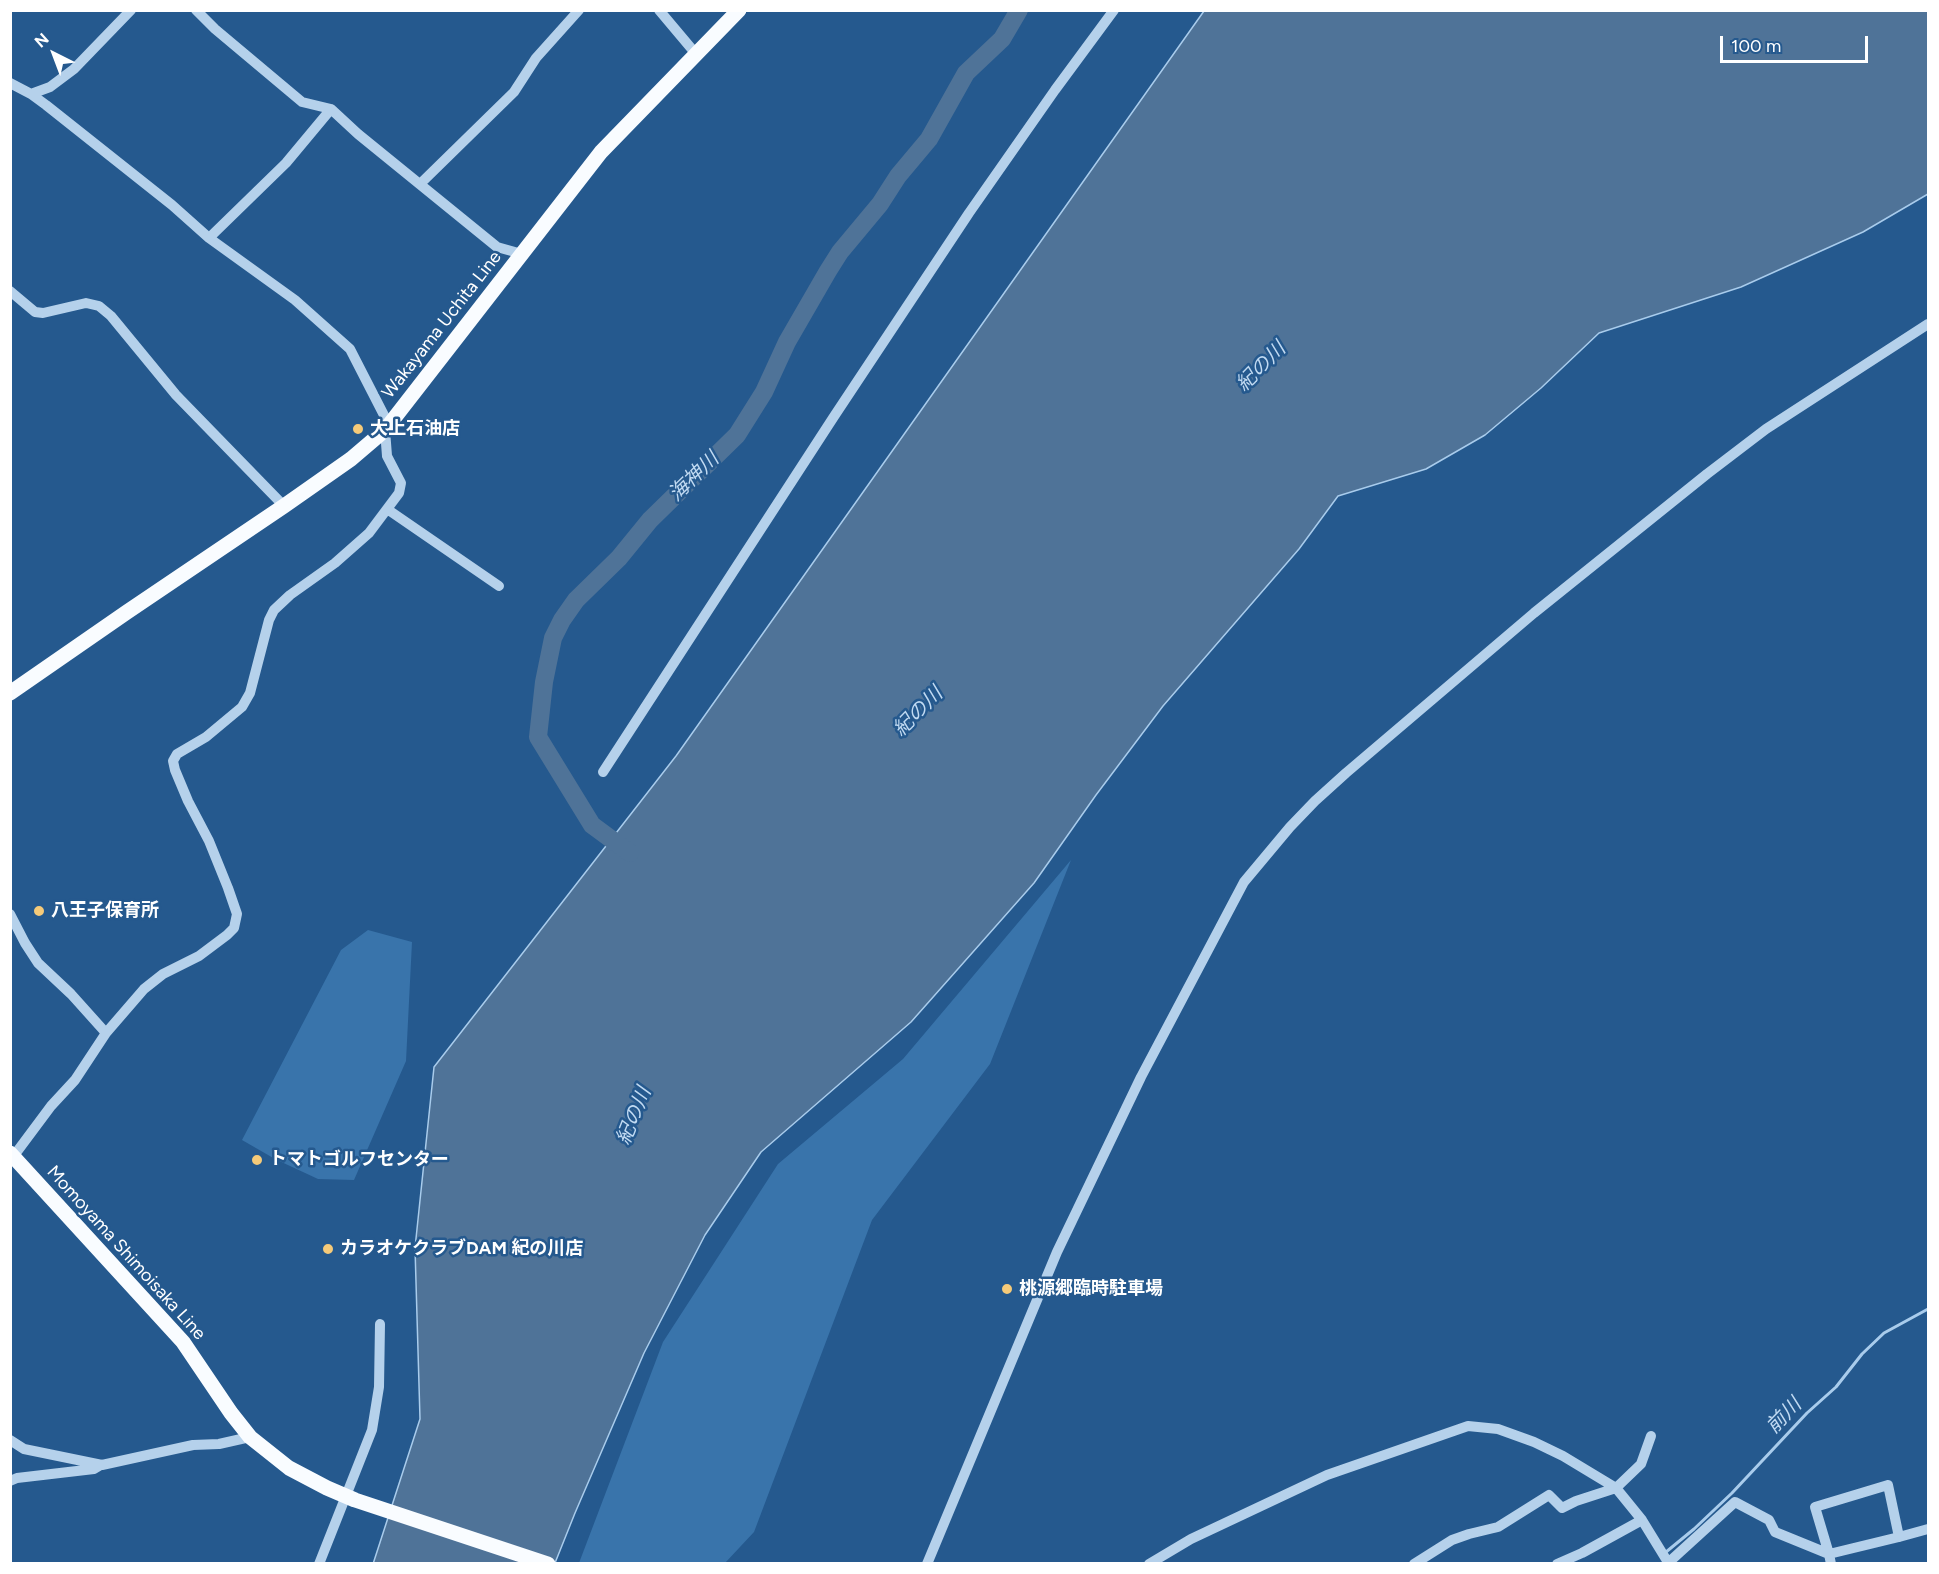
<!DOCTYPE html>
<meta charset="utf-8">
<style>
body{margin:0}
#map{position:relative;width:1939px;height:1574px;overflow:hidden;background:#25598e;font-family:Figtree,sans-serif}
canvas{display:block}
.frame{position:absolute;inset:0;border:12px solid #fff;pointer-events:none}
.north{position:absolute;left:24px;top:24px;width:60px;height:60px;-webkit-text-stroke:4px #25598e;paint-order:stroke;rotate:318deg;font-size:16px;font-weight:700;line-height:24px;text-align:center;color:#fff}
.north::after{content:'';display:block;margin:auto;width:21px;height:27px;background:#fff;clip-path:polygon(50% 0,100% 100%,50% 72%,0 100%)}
.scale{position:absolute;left:1720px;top:36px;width:148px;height:27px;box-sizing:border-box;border:3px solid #fff;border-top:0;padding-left:8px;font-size:18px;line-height:21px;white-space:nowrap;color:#fff;-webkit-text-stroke:4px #25598e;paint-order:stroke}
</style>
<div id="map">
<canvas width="1939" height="1574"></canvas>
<div class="frame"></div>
<div class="north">N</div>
<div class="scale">100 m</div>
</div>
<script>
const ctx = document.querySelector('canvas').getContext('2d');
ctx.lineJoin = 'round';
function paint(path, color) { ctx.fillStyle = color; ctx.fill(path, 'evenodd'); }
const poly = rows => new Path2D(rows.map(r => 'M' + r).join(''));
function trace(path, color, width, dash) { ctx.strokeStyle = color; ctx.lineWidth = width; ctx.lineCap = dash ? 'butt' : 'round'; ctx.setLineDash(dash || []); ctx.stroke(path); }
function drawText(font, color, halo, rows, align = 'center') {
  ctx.font = font + ' Figtree,"Noto Sans JP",sans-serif'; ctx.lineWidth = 5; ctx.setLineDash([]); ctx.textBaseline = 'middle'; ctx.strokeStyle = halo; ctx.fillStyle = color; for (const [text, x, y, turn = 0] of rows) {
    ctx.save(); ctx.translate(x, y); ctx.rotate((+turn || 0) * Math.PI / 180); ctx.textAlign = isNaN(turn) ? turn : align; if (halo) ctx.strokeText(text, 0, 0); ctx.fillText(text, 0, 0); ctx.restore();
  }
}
const green = poly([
 [1071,860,990,1064,872,1220,754,1532,725,1563,579,1563,663,1342,778,1164,903,1059],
 [368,930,412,942,406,1061,354,1180,318,1179,275,1159,242,1140,341,950]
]);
const water = poly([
 [1204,11,1928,11,1928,194,1863,232,1741,287,1599,333,1541,388,1485,435,1426,469,1338,496,1299,549,1163,706,1096,795,1034,883,911,1022,761,1152,705,1235,644,1353,575,1513,555,1563,373,1564,420,1419,415,1248,434,1067,676,756,1204,11]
]);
const stream = poly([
 [1666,1552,1694,1529,1732,1493,1807,1413,1836,1387,1862,1354,1884,1333,1928,1309]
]);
const river = poly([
 [630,853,592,825,538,737,544,682,553,638,562,620,576,600,619,558,650,520,737,435,764,392,787,342,828,271,840,252,880,204,898,176,929,139,966,73,1002,39,1019,10]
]);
const minor = poly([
 [196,10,215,29,302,102,331,109,358,134,497,247,522,254],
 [659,10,696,54],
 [10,83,31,94,46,105,172,205,209,238,295,300,350,349,389,425],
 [31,94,50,87,74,69,131,10],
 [420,184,514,92,536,58,579,10],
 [209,238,286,163,331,109],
 [10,291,35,312,43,313,86,303,99,306,111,316,176,395,284,506],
 [387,509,499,586],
 [603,772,833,418,969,213,1055,90,1114,10],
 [10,914,25,943,38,963,71,994,106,1033],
 [10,1161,51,1106,75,1080,106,1033,144,989,163,974,199,956,227,935,234,928,237,914,228,888,209,841,188,801,175,770,173,761,177,754,206,737,242,707,250,693,269,620,274,610,290,595,335,563,369,533,399,493,401,483,387,456,385,430],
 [10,1440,24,1449,102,1465,193,1445,219,1444,250,1437],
 [10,1481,17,1478,94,1469,99,1466],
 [1899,1537,1888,1485,1815,1507,1829,1554,1899,1537,1928,1529],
 [1668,1563,1735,1502,1769,1520,1775,1532,1829,1554,1831,1564],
 [319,1564,372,1430,379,1387,380,1324],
 [927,1564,1057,1252,1141,1077,1244,882,1290,827,1315,801,1346,773,1534,613,1707,474,1766,429,1928,324],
 [1149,1564,1191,1539,1327,1475,1468,1426,1498,1429,1534,1442,1563,1456,1616,1488,1642,1520,1669,1564],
 [1414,1564,1452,1540,1469,1534,1498,1527,1549,1495,1562,1508,1576,1501,1616,1488,1641,1464,1651,1436],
 [1557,1564,1582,1553,1642,1520]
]);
const major = poly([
 [10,693,127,612,284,506,351,459,385,430,601,152,739,10],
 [10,1153,183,1342,231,1413,250,1437,289,1468,327,1488,355,1500,548,1564]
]);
const markers = [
 [358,429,6,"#f5ca79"],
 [39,911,6,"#f5ca79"],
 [257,1160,6,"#f5ca79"],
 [328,1249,6,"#f5ca79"],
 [1007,1289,6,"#f5ca79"]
];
const streetNames = [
 ["Wakayama Uchita Line",442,325,-52],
 ["Momoyama Shimoisaka Line",126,1253,48]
];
const poiNames = [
 ["大上石油店",370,429],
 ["八王子保育所",51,911],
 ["トマトゴルフセンター",269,1160],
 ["カラオケクラブDAM 紀の川店",340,1249],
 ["桃源郷臨時駐車場",1019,1289]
];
const waterNames = [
 ["紀の川",1261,367,-45],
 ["海神川",694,477,-44],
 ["紀の川",918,712,-45],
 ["紀の川",634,1116,-68],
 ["前川",1784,1416,-46]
];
paint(green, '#3974ab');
paint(water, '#4f7398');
trace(water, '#a9ccec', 1.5);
trace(stream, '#a9ccec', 3);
trace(river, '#4f7398', 18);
trace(minor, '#b5d1eb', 10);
trace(major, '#f9fcff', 15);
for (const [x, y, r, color] of markers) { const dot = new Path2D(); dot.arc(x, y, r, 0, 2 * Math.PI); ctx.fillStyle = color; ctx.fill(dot); trace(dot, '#25598e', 2); }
drawText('18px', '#fff', '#25598e', streetNames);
drawText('bold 18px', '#fff', '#25598e', poiNames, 'left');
drawText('italic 20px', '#c1daf2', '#25598e', waterNames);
</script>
